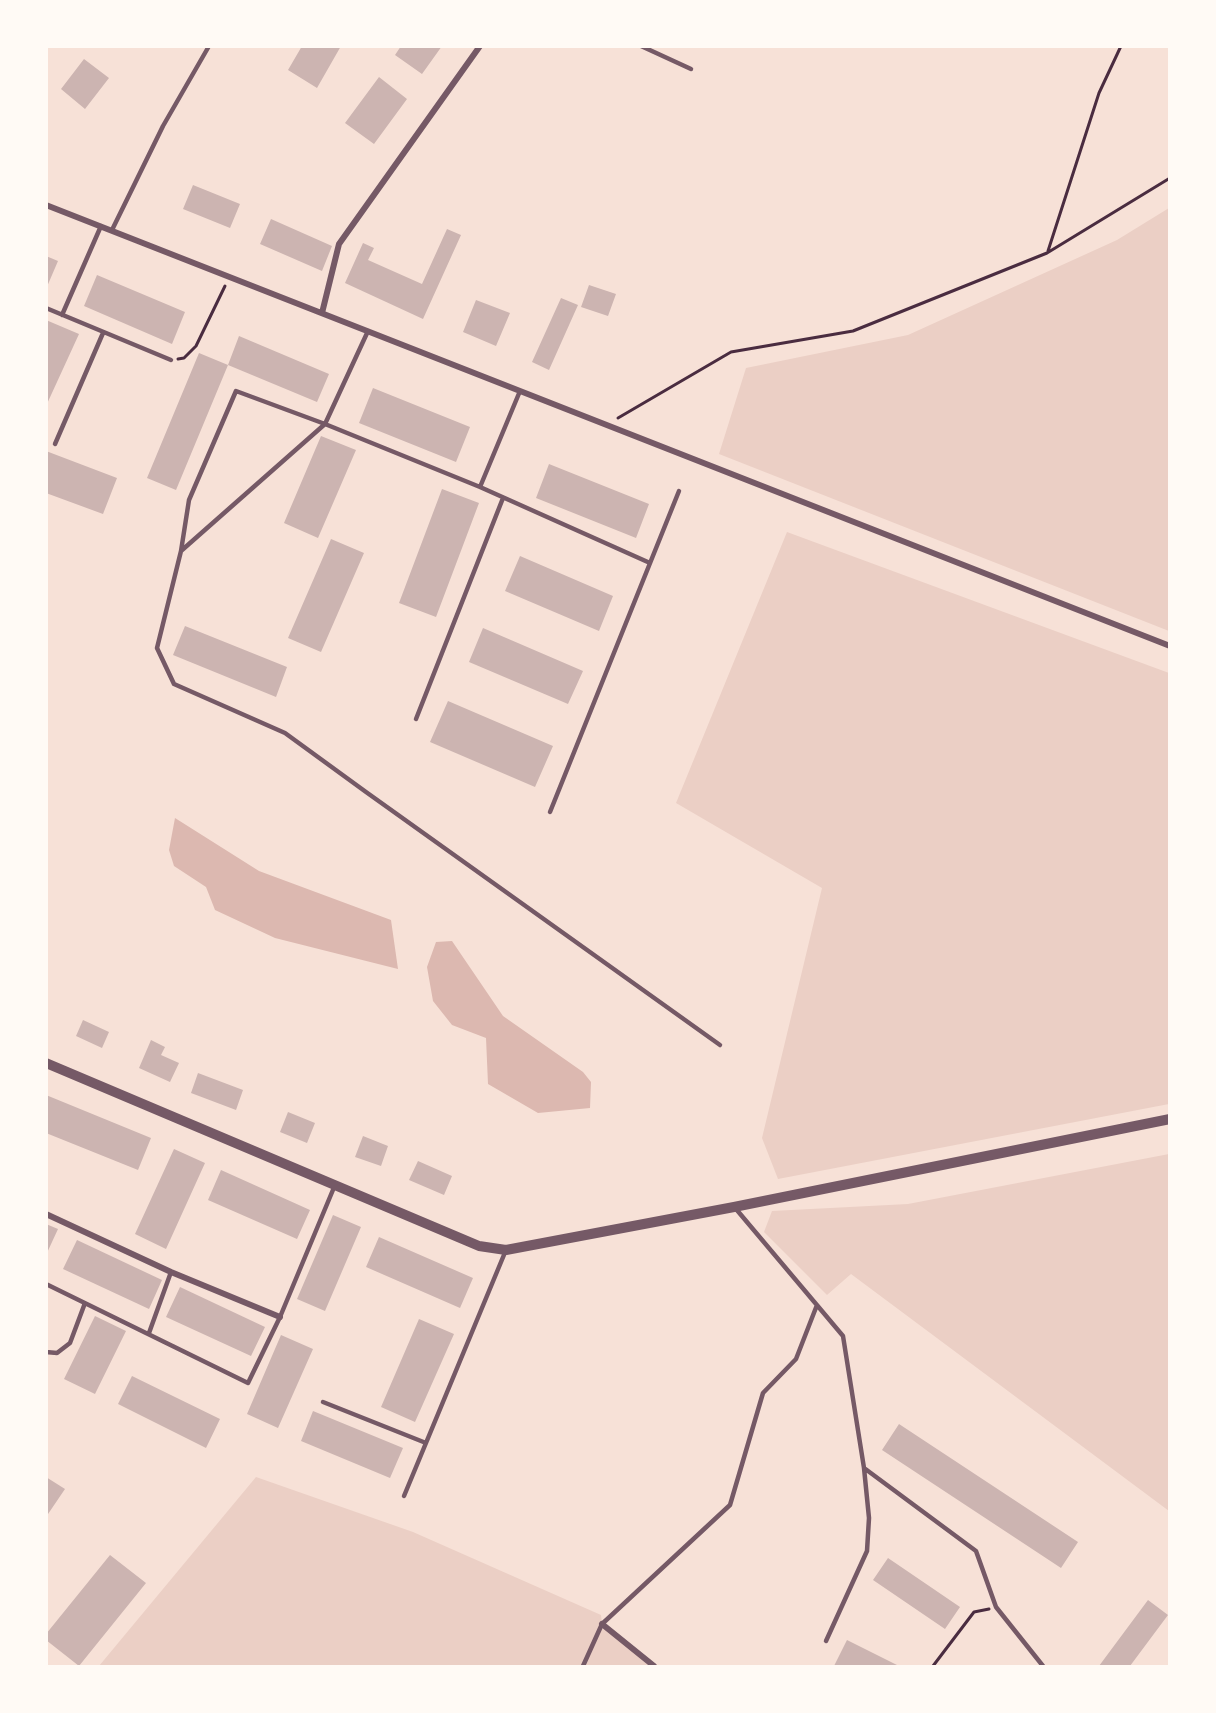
<!DOCTYPE html>
<style>
body{margin:0}
#map{position:relative;width:1216px;height:1713px;overflow:hidden;background:#f7e1d7;font-family:"PT Sans",sans-serif}
canvas{display:block}
.frame{position:absolute;inset:0;border:48px solid #fffaf5;pointer-events:none}
</style>
<div id="map">
<canvas width="1216" height="1713"></canvas>
<div class="frame"></div>
</div>
<script>
const ctx = document.querySelector('canvas').getContext('2d');
ctx.lineJoin = 'round';
function paint(path, color) { ctx.fillStyle = color; ctx.fill(path, 'evenodd'); }
const poly = rows => new Path2D(rows.map(r => 'M' + r).join(''));
function trace(path, color, width, dash) { ctx.strokeStyle = color; ctx.lineWidth = width; ctx.lineCap = dash ? 'butt' : 'round'; ctx.setLineDash(dash || []); ctx.stroke(path); }
const green = poly([
 [1169,208,1169,631,719,454,746,368,908,335,1117,240],
 [787,532,1169,673,1169,1104,778,1179,762,1138,822,888,676,803],
 [1169,1154,1169,1511,851,1274,827,1295,764,1232,772,1211,908,1204],
 [256,1477,413,1532,601,1615,602,1624,654,1666,99,1666]
]);
const water = poly([
 [175,818,259,871,391,920,398,969,275,938,215,910,206,887,174,866,169,850],
 [452,941,503,1016,583,1072,591,1082,590,1108,538,1113,488,1084,486,1038,452,1025,433,1001,427,967,436,942]
]);
const building = poly([
 [302,46,341,46,317,88,288,70],
 [401,46,442,46,422,74,395,55],
 [84,59,109,78,85,109,61,89],
 [379,77,407,99,374,144,345,123],
 [193,185,240,204,230,228,183,209],
 [271,219,332,246,322,271,260,244],
 [447,229,461,235,423,319,345,283,363,243,374,248,368,260,422,284],
 [46,256,58,261,46,289],
 [97,275,185,312,172,344,84,306],
 [589,285,616,294,608,316,581,307],
 [561,298,578,305,549,370,532,362],
 [476,300,510,313,496,346,463,332],
 [46,320,79,334,46,406],
 [239,336,329,374,317,402,228,365],
 [199,353,228,365,176,490,147,478],
 [373,388,470,427,456,462,359,423],
 [321,436,356,450,318,538,284,523],
 [46,451,117,478,103,514,46,493],
 [549,464,649,504,636,538,536,498],
 [442,489,479,503,436,617,399,603],
 [331,539,364,553,321,652,288,638],
 [520,556,613,596,599,631,505,591],
 [185,626,287,667,276,697,173,655],
 [483,628,583,671,568,704,469,662],
 [448,701,553,746,535,787,430,742],
 [83,1020,109,1032,102,1048,76,1036],
 [151,1040,165,1047,161,1055,179,1063,170,1082,139,1068],
 [198,1073,243,1090,236,1110,191,1093],
 [46,1095,151,1138,138,1170,46,1133],
 [288,1112,315,1123,307,1143,280,1132],
 [363,1136,388,1146,381,1166,355,1157],
 [174,1149,205,1163,166,1249,135,1234],
 [418,1161,452,1176,444,1195,409,1180],
 [221,1170,310,1210,297,1239,208,1200],
 [333,1215,361,1227,325,1311,297,1299],
 [46,1224,58,1229,46,1255],
 [379,1237,473,1278,460,1308,366,1267],
 [77,1240,162,1280,149,1309,63,1269],
 [180,1287,265,1327,251,1356,166,1317],
 [95,1316,126,1331,95,1394,64,1379],
 [419,1319,454,1334,415,1422,381,1407],
 [281,1335,313,1349,278,1428,247,1414],
 [132,1376,220,1419,206,1448,118,1404],
 [313,1411,403,1448,390,1478,301,1441],
 [899,1424,1078,1542,1061,1568,882,1450],
 [46,1477,65,1489,46,1517],
 [110,1555,146,1583,79,1666,46,1640,46,1634],
 [888,1558,960,1607,945,1629,873,1580],
 [1148,1600,1168,1615,1130,1666,1099,1666],
 [847,1640,899,1666,834,1666]
]);
const path = poly([
 [1048,251,1099,93,1121,46],
 [178,359,184,358,196,346,225,286],
 [618,418,731,352,853,331,1047,253,1170,178],
 [933,1666,974,1612,989,1609]
]);
const service = poly([
 [641,46,691,69],
 [112,230,163,126,209,46],
 [46,308,171,360],
 [62,315,101,226],
 [368,331,325,424,181,551,157,648,174,684,285,733,366,792,720,1045],
 [55,444,103,333],
 [480,487,520,391],
 [181,551,189,500,236,391,325,424,480,487,650,563],
 [416,719,503,498],
 [550,812,679,491],
 [736,1209,843,1336,864,1468,976,1551,996,1607,1043,1666],
 [46,1284,248,1383,280,1317,335,1185],
 [149,1333,171,1272],
 [46,1352,57,1353,70,1343,85,1303],
 [323,1402,426,1443],
 [404,1496,506,1250],
 [826,1641,867,1551,869,1518,864,1468],
 [583,1666,602,1624,730,1505,763,1393,796,1359,817,1305]
]);
const minor = poly([
 [46,205,1170,646],
 [322,313,339,244,480,46],
 [46,1214,171,1272,280,1317],
 [602,1624,654,1666]
]);
const tertiary = poly([
 [46,1063,479,1246,506,1250,734,1207,1170,1119]
]);
paint(green, '#ebcfc5');
paint(water, '#dcb8b0');
paint(building, '#ccb4b1');
trace(path, '#4a2c40', 3);
trace(service, '#755966', 4.5);
trace(minor, '#755966', 6);
trace(tertiary, '#755966', 10);
</script>
